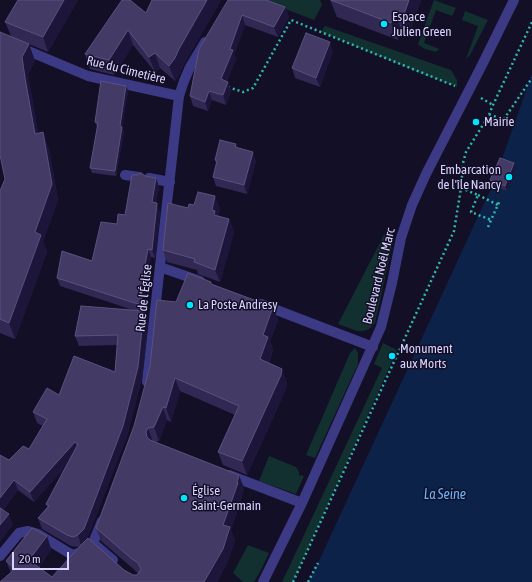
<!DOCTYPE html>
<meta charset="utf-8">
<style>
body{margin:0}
#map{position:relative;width:532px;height:582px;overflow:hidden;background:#130f26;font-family:"Asap Condensed",sans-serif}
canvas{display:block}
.scale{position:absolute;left:12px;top:552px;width:57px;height:18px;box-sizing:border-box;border:2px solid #d9d4ff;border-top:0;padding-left:5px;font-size:12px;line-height:14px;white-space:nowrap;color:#d9d4ff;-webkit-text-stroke:3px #130f26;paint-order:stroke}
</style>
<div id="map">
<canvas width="532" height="582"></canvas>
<div class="scale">20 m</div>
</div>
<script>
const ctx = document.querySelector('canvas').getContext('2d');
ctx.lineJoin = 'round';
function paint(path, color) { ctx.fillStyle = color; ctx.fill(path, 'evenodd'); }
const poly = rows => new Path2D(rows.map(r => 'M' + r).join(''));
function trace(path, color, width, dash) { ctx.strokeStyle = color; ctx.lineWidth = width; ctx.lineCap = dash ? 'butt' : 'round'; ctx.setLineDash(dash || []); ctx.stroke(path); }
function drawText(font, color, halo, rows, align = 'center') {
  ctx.font = font + ' "Asap Condensed",sans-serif'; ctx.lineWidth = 3; ctx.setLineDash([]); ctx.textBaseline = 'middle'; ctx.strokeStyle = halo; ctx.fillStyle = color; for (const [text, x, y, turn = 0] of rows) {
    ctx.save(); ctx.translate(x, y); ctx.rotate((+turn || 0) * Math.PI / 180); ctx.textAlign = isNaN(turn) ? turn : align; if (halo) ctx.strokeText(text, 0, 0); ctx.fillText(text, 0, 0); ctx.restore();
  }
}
const green = poly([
 [262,0,320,0,322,5,314,20],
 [434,0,456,8,452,16,436,10,424,43,439,49,436,52,425,49,420,46,418,44],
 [465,11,488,20,470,55,466,59,478,26,462,20],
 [325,26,451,70,457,80,457,87,427,76,321,32],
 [384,235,394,237,375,323,369,329,363,331,357,331,338,324],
 [383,343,397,350,293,582,282,582,382,368,374,364],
 [355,348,358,353,358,364,315,458,306,455,350,353],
 [269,456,296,467,299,472,299,475,304,476,296,494,259,481],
 [248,545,269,553,261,570,254,582,243,582,233,573]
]);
const water = poly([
 [532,74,532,582,308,582,318,563,493,184]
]);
const path = poly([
 [228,87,243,92,253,88,291,20,455,86],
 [481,98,493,105],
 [489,115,504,119,532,78],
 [461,188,478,195,471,212,491,220],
 [478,195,498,205],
 [488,227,500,200],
 [293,582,454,231,461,188,463,163,466,152,489,115,493,105,532,22],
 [308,582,318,563]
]);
const minor = poly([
 [0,39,88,76,179,96],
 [125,175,139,177],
 [149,178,170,182],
 [160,267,200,281],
 [261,304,373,347],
 [147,382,179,96,184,81,190,67,205,42],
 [229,475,302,503],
 [93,543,113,560],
 [0,556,19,533,28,531,38,534,69,553,74,555,78,553,85,551,93,543,102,521],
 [263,582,302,503,381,327,392,283,401,238,412,205,426,174,482,65,514,0]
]);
const wall = poly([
 [18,0,78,0,48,52,29,44,35,61,28,74,38,133,49,149,58,200,43,241,47,252,15,339,0,333,0,191,5,179,11,36,5,22],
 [152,0,221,0,184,64,180,73,175,81,160,68,155,72,133,45,114,75,90,69,85,54,146,13],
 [228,0,285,7,289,17,278,37,245,25,234,55,236,59,227,81,231,91,226,105,212,100,208,111,193,106,190,96],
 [330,0,421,0,409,34,402,31,398,40,337,17],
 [333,51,320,87,295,78,292,68],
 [126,86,128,91,122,127,124,132,116,176,92,173,90,168,97,127,95,122],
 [236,144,237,148,256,161,247,194,216,186,213,177,216,164,215,160],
 [514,163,516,168,507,191,492,185,490,180],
 [145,176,156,178,159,187,156,203,160,212,155,258,151,257,148,274,144,312,148,321,142,378,127,436,87,539,124,570,133,575,137,575,138,573,101,541,96,528,134,426,176,302,213,285,273,307,278,320,270,341,273,350,269,363,287,382,286,389,247,475,223,465,218,452,235,415,180,391,171,422,167,420,159,441,155,442,244,488,242,495,242,496,231,530,235,541,227,563,217,582,0,582,11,573,6,561,47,536,51,549,39,567,52,577,80,546,77,547,71,546,42,529,38,518,47,507,46,504,65,467,34,502,18,490,3,510,13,524,0,541,0,455,9,460,29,449,43,426,37,423,33,412,59,395,115,372,117,345,79,346,75,336,133,310,60,286,57,278,92,261,117,224,125,215],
 [220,208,218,216,229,219,234,232,220,282,198,274,197,270,167,262,163,250]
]);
const shadedWall = poly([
 [64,0,78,0,48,52,43,37],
 [207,0,221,0,184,64,180,73,175,81,169,66],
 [409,0,421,0,409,34,403,17],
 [285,7,289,17,278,37,274,27],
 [395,14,402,31,398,40,391,23],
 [242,15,245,25,234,55,236,59,224,88,221,79,230,49],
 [128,30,133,45,114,75,109,60],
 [330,42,333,51,320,87,316,78],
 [29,44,35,61,28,74,41,151,35,134,22,57],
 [155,53,160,68,155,72,149,57],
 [228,82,231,91,226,105,223,95],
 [126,86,128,91,122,127,124,132,116,176,115,171,120,126],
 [209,91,212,100,208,111,205,102],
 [43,132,49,149,58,200,43,241,47,252,15,339,9,323,35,232],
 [253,152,256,161,247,194,244,185],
 [514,163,516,168,507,191,505,186],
 [156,178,159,187,155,210,152,202],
 [215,196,220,208,216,221,212,210],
 [157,203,160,212,155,258,152,250],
 [229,219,234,232,220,282,215,270],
 [148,249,151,257,148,274,144,312,148,321,142,378,127,436,87,539,81,545,78,535,144,312,141,305,145,265],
 [273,307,278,320,270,341,273,350,265,372,260,359,263,335],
 [282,369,287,382,286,389,247,475,242,461],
 [175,378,180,391,171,422,166,408],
 [163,407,167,420,159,441,154,427],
 [148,428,153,442,147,437,146,432],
 [75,442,79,453,34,502,30,492],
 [239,475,244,488,242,495,242,496,231,530,235,541,227,563,217,582,204,582],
 [14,480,18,490,0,514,0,498],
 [9,514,13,524,0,541,0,525],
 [47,536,51,549,34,573,29,560]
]);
const building = poly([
 [18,0,64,0,43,37,5,22,18,0],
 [122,0,130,0,146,13,152,0,207,0,179,49,175,58,169,66,155,53,149,57,128,30,109,60,85,54,122,0],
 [228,0,266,0,285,7,274,27,242,15,230,49,233,50,221,79,228,82,223,95,209,91,205,102,190,96,199,49,228,0],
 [331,0,409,0,403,17,395,14,391,23,331,0],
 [0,32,29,44,22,57,25,78,35,134,43,132,52,184,35,232,41,235,9,323,0,319,0,191,5,179,0,155,0,32],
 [306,33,330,42,316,78,292,68,306,33],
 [101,81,126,86,120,126,122,127,115,171,90,168,98,123,95,122,101,81],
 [220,140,236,144,235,147,253,152,244,185,213,177,217,161,215,160,220,140],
 [500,158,514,163,505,186,490,180,500,158],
 [141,173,145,176,156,178,152,202,157,203,152,250,148,249,145,265,141,305,57,278,62,251,92,261,101,222,117,224,118,214,125,215,132,175,138,175,141,173],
 [198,192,215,196,212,210,215,211,214,215,229,219,215,270,194,262,195,259,163,250,168,203,188,208,189,204,194,205,198,192],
 [188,273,211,282,211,284,273,307,263,335,268,337,260,359,282,369,281,375,242,461,218,452,239,406,175,378,166,408,163,407,154,427,148,428,146,432,147,437,150,440,239,475,237,483,238,483,223,525,230,527,223,549,204,582,0,582,15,569,6,561,32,528,47,536,29,560,52,577,82,544,88,538,124,570,133,575,137,575,141,569,138,563,132,559,96,528,134,426,150,366,157,300,176,302,188,273],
 [81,306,144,311,138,367,123,426,84,529,78,535,73,537,67,535,38,518,49,506,46,504,78,444,75,442,30,492,14,480,0,498,0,455,9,460,23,446,29,449,47,419,33,412,47,388,59,395,74,356,115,372,118,335,75,336,81,306],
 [0,508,9,514,0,525,0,508]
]);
const markers = [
 [384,24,4,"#00e5ff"],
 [476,122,4,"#00e5ff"],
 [509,177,4,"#00e5ff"],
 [190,305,4,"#00e5ff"],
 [392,356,4,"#00e5ff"],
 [184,498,4,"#00e5ff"]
];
const poiNames = [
 ["Espace",392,17],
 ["Julien Green",392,32],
 ["Mairie",484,122],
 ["Embarcation",501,170,"right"],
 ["de l'île Nancy",501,185,"right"],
 ["La Poste Andresy",198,305],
 ["Monument",400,349],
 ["aux Morts",400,364],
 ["Église",192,491],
 ["Saint-Germain",192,506]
];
const streetNames = [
 ["Rue du Cimetière",126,70,14],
 ["Boulevard Noël Marc",379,276,-76],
 ["Rue de l'Église",144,298,-84]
];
const waterNames = [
 ["La Seine",445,495]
];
paint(green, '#12302f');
paint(water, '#0c2248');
trace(path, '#2fb8b0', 2.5, [2, 3]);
trace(minor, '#3d3a85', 10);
paint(wall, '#312854');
paint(shadedWall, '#1d163a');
paint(building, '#433a66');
trace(building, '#5a527e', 1);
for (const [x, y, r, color] of markers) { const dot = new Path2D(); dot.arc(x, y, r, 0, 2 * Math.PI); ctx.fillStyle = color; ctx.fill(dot); trace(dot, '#130f26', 1.5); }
drawText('13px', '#d9d4ff', '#130f26', poiNames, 'left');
drawText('13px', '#d9d4ff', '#130f26', streetNames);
drawText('italic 14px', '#62b6ff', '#130f26', waterNames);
</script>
